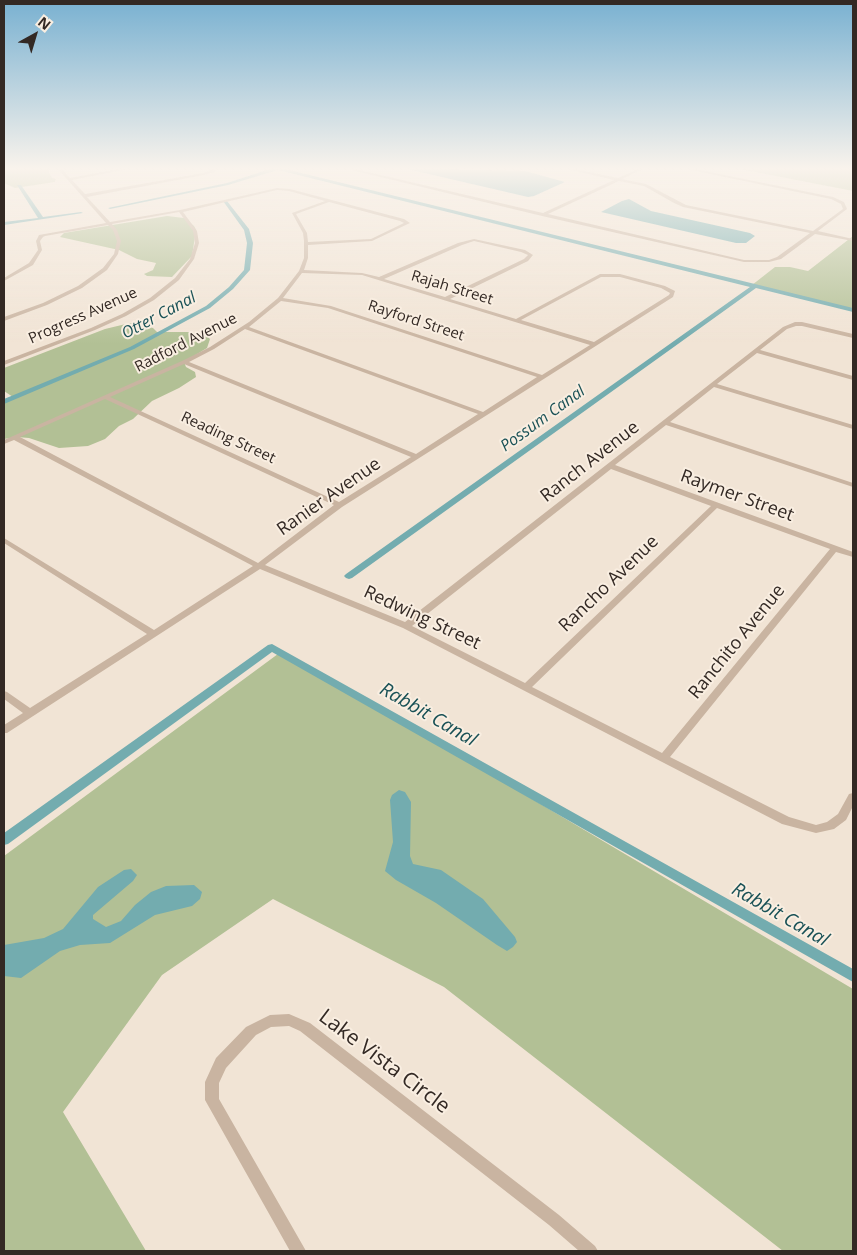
<!DOCTYPE html>
<style>
body{margin:0}
#map{position:relative;width:857px;height:1255px;overflow:hidden;background:#f1e4d5;font-family:"Open Sans",sans-serif}
canvas{display:block}
.frame{position:absolute;inset:0;border:5px solid #332924;pointer-events:none}
.north{position:absolute;left:10px;top:10px;width:50px;height:50px;-webkit-text-stroke:4px #f9eee1;paint-order:stroke;rotate:39deg;font-size:14px;font-weight:700;line-height:20px;text-align:center;color:#332924}
.north::after{content:'';display:block;margin:auto;width:18px;height:22px;background:#332924;clip-path:polygon(50% 0,100% 100%,50% 72%,0 100%)}
</style>
<div id="map">
<canvas width="857" height="1255"></canvas>
<div class="frame"></div>
<div class="north">N</div>
</div>
<script>
const ctx = document.querySelector('canvas').getContext('2d');
ctx.lineJoin = 'round';
function paint(path, color) { ctx.fillStyle = color; ctx.fill(path, 'evenodd'); }
const poly = rows => new Path2D(rows.map(r => 'M' + r).join(''));
function drawText(font, color, halo, rows, align = 'center') {
  ctx.font = font + ' "Open Sans",sans-serif'; ctx.lineWidth = 4; ctx.setLineDash([]); ctx.textBaseline = 'middle'; ctx.strokeStyle = halo; ctx.fillStyle = color; for (const [text, x, y, turn = 0] of rows) {
    ctx.save(); ctx.translate(x, y); ctx.rotate((+turn || 0) * Math.PI / 180); ctx.textAlign = isNaN(turn) ? turn : align; if (halo) ctx.strokeText(text, 0, 0); ctx.fillText(text, 0, 0); ctx.restore();
  }
}
const green = poly([
 [4,168,47,168,52,178,56,179,55,182,15,188,4,183],
 [735,168,853,168,853,191],
 [167,216,184,218,194,226,196,230,192,256,172,277,147,276,144,274,153,270,156,263,137,259,119,250,60,237,64,233],
 [853,236,853,310,752,285,775,267,790,267,808,271],
 [130,323,153,328,157,332,191,332,207,336,210,339,207,348,184,362,186,367,195,372,196,377,179,388,152,401,133,419,119,426,105,439,88,446,59,448,29,438,17,437,4,439,4,400,13,397,4,391,4,368,105,329],
 [282,651,853,989,853,1251,783,1251,444,987,273,899,162,975,63,1112,146,1251,4,1251,4,856]
]);
const water = poly([
 [403,168,525,171,565,182,534,196,528,197],
 [629,199,651,211,750,233,755,236,746,243,736,243,601,212,622,201],
 [399,790,405,792,411,802,410,856,413,864,441,870,483,899,515,937,517,942,513,947,507,951,497,945,436,903,396,880,385,871,393,842,390,800,392,795],
 [131,869,137,875,133,881,93,915,93,919,106,927,121,921,135,905,151,892,166,886,194,885,202,892,200,899,192,906,155,915,110,943,80,945,60,951,21,978,4,976,4,945,44,938,63,929,98,887,124,870]
]);
const canal = poly([
 [273,168,281,168,853,308,853,312,756,288,352,578,349,579,346,578,344,576,346,574,750,287,278,170,228,185,110,209,108,208,227,183,273,168],
 [17,185,21,185,43,217,81,212,83,213,4,225,4,222,38,218,17,185],
 [223,201,227,201,249,229,253,243,250,270,233,289,210,308,134,349,4,404,4,399,130,347,206,306,229,287,244,270,247,243,244,230,223,201],
 [272,644,853,969,853,982,272,652,8,844,4,845,4,833,268,645,272,644]
]);
const minor = poly([
 [57,168,61,168,70,178,123,168,133,168,72,180,85,194,203,173,212,170,213,168,217,168,215,172,204,175,87,197,110,222,180,210,277,188,290,189,404,219,410,223,372,241,308,245,308,258,304,270,362,273,379,277,458,243,474,239,525,250,533,255,528,261,450,299,516,319,600,274,620,274,665,286,675,291,673,297,342,507,265,565,405,622,783,327,795,322,802,322,853,334,853,338,802,326,796,326,787,329,760,350,853,376,853,380,757,353,717,384,853,425,853,429,714,387,670,422,853,483,853,487,666,425,615,465,853,552,853,557,836,552,670,757,789,817,816,825,827,822,838,814,849,794,853,793,853,806,846,820,834,829,816,833,782,824,403,628,260,569,7,733,4,733,4,725,23,713,4,699,4,691,7,692,30,708,147,634,4,543,4,538,154,630,253,566,14,440,4,444,4,440,182,361,210,347,249,322,278,298,299,271,304,258,304,241,303,233,292,213,325,201,289,191,277,190,183,212,197,231,199,243,194,259,179,280,154,300,126,316,95,330,4,365,4,361,91,328,122,314,150,298,175,278,190,259,195,243,193,231,179,212,112,224,117,230,121,241,118,254,107,270,82,288,47,305,4,321,4,317,43,303,78,286,103,268,114,254,117,241,113,230,108,225,45,236,43,237,40,241,42,250,33,265,4,281,4,278,29,263,38,250,36,241,39,235,106,223,57,168],
 [329,202,400,221,404,223,371,239,308,242,307,233,296,214,329,202],
 [474,241,521,252,528,255,524,259,445,297,384,279,462,245,474,241],
 [302,273,362,275,590,345,542,375,331,306,283,298,302,273],
 [601,277,620,277,661,288,670,293,669,295,594,342,521,320,601,277],
 [281,301,328,308,537,377,483,412,249,327,281,301],
 [245,329,478,414,416,454,189,362,214,349,245,329],
 [184,364,411,457,339,502,110,397,184,364],
 [105,399,334,505,258,563,20,437,105,399],
 [611,469,711,506,525,683,412,626,611,469],
 [717,508,830,549,662,753,532,687,717,508],
 [343,168,351,168,543,213,614,180,562,168,570,168,618,178,640,168,645,168,622,179,646,184,686,205,813,231,843,209,841,204,831,199,681,168,690,168,833,197,844,202,847,209,818,231,853,239,853,241,815,234,781,259,769,262,744,262,542,216,343,168],
 [619,181,644,186,674,203,683,207,810,233,777,257,769,260,744,260,548,214,619,181],
 [289,1014,310,1023,559,1215,595,1246,598,1251,579,1251,549,1225,300,1031,289,1026,271,1027,256,1035,226,1068,219,1083,219,1099,306,1251,290,1251,205,1100,205,1082,216,1058,246,1027,270,1015,289,1014]
]);
const farStreetnames = [
 ["Rajah Street",452,288,17],
 ["Progress Avenue",83,316,-24],
 ["Rayford Street",416,321,18],
 ["Radford Avenue",186,343,-27],
 ["Reading Street",228,438,25]
];
const farWaternames = [
 ["Otter Canal",159,316,-28],
 ["Possum Canal",543,419,-36]
];
const streetNames = [
 ["Ranch Avenue",590,462,-38],
 ["Raymer Street",737,496,20],
 ["Ranier Avenue",329,497,-35],
 ["Rancho Avenue",609,584,-44],
 ["Redwing Street",422,618,25],
 ["Ranchito Avenue",737,642,-51]
];
const waterNames = [
 ["Rabbit Canal",428,715,30],
 ["Rabbit Canal",780,915,30]
];
const nearStreetnames = [
 ["Lake Vista Circle",384,1062,37]
];
paint(green, '#b2c095');
paint(water, '#73acaf');
paint(canal, '#73acaf');
paint(minor, '#c9b4a1');
const sky = ctx.createLinearGradient(0, 0, 0, 344);
sky.addColorStop(0, '#79b1d1');
sky.addColorStop(0.49, '#f9f3ec');
sky.addColorStop(1, '#f9f3ec00');
ctx.fillStyle = sky;
ctx.fillRect(0, 0, 857, 344);
drawText('15px', '#332924', '#f9eee1', farStreetnames);
drawText('italic 16px', '#195156', '#f9eee1', farWaternames);
drawText('18px', '#332924', '#f9eee1', streetNames);
drawText('italic 19px', '#195156', '#f9eee1', waterNames);
drawText('21px', '#332924', '#f9eee1', nearStreetnames);
</script>
